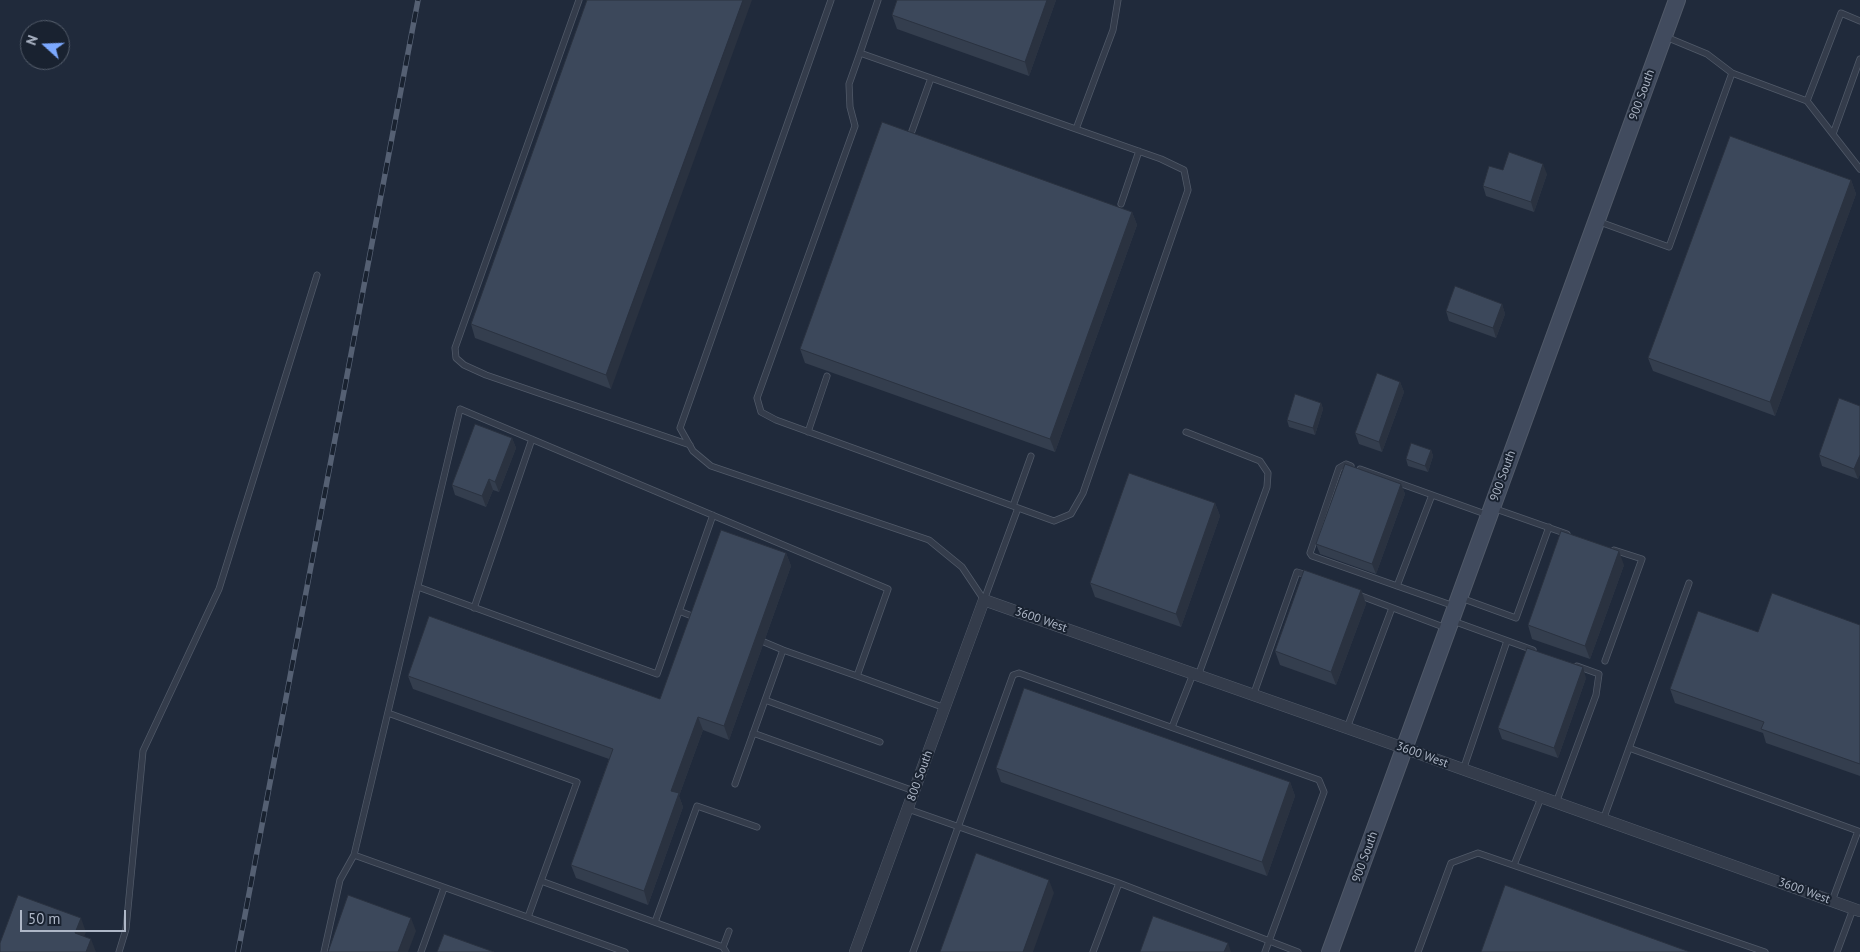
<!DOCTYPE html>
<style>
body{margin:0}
#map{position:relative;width:1860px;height:952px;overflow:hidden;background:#202a3b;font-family:"PT Sans",sans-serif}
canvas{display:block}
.north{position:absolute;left:20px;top:20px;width:50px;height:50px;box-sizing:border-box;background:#192230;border:1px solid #555e6c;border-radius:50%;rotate:290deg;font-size:14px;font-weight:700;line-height:20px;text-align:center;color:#aeb7c7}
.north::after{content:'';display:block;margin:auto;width:18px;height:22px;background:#7ca9ff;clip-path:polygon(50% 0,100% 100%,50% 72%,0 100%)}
.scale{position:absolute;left:20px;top:910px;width:106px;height:22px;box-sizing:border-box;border:2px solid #aeb7c7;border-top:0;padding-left:6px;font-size:15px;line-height:18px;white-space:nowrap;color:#aeb7c7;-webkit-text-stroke:4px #192230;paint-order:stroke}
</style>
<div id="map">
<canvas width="1860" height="952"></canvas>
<div class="north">N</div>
<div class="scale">50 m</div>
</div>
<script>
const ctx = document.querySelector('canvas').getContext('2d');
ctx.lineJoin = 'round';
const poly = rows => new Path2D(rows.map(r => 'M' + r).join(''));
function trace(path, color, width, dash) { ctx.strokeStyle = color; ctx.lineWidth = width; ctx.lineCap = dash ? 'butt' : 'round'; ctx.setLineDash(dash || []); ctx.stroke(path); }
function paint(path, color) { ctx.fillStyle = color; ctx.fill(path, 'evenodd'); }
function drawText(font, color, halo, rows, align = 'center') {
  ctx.font = font + ' "PT Sans",sans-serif'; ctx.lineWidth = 4; ctx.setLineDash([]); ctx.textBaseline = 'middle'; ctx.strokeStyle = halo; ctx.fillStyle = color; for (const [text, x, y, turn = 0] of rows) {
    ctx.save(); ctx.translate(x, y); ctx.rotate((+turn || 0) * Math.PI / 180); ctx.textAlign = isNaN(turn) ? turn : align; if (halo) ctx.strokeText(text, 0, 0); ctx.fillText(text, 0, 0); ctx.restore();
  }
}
const lane = poly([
 [579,0,455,348,456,358,464,365,486,375,690,445],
 [831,0,680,428,693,451,711,466,929,540,962,567,984,600],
 [860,53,1161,159,1184,170,1188,190,1083,493,1071,514,1054,521,776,420,761,412,757,398,855,126,850,107,849,84,860,53,878,0],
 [1732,73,1807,101,1860,169],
 [1807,101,1841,13,1860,21],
 [1076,129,1113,30,1118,0],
 [912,131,931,78],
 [1833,134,1860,59],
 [1121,204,1139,151],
 [1597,221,1669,247,1732,73,1707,54,1666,37],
 [808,432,827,376],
 [1186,432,1260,461,1268,473,1267,487,1198,676],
 [1351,466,1346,464,1339,468,1310,553,1312,556,1454,606],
 [1360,469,1488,515],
 [1013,506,1031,456],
 [1493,508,1567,534],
 [1397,586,1432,495],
 [418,587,657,674,713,515],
 [1356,594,1446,628],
 [1461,598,1516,618,1549,527],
 [984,600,1018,508],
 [474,608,532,439],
 [679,611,697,618],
 [1453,621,1533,650],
 [764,642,783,650],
 [1605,661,1642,559,1614,550],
 [1253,696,1297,572,1310,576],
 [765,700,880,742],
 [388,713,577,782,541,881],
 [1172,727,1193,674],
 [1347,728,1392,608],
 [753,733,914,791],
 [1629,748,1858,831,1832,901],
 [1463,770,1507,641],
 [735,784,783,650,857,676],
 [1556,803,1596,695,1599,674,1577,666],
 [908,809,1119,883,1298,952],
 [1603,820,1689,583],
 [1514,865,1541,798],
 [528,917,541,881,723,947,726,952],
 [655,922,697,806,757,827],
 [723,947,729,931],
 [119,952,126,929,143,751,219,589,317,275],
 [324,952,340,880,354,855],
 [421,952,444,888],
 [625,952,354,855,460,409,888,589,857,676,945,708],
 [913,952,1013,675,1019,673,1319,780,1324,792,1265,952],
 [1093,952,1119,883],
 [1418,952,1451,863,1478,853,1765,952],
 [1837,952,1853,909]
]);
const street = poly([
 [855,952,984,600,1370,736,1860,911]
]);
const secondary = poly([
 [1330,952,1677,0]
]);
const rail = poly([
 [238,952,418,0]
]);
const wall = poly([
 [587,0,611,389,475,338,471,324],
 [897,0,1056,0,1029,76,897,29,892,15],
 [1503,170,1547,174,1534,212,1486,196,1483,186],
 [1851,180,1856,194,1775,416,1653,371,1648,358],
 [1132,212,1137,225,1055,452,805,363,800,349],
 [1502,304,1505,314,1496,338,1449,321,1446,311],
 [1400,382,1404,392,1382,452,1359,444,1355,433],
 [1321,403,1323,409,1315,435,1289,427,1287,420],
 [1860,406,1860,474,1858,479,1822,466,1819,455],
 [512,438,516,448,499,492,493,490,486,507,455,495,452,485],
 [1431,450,1433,456,1428,472,1408,466,1406,459],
 [1401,484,1405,494,1376,574,1320,554,1316,544],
 [1215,503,1220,516,1181,627,1095,597,1090,583],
 [786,553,791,566,729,740,703,730,679,796,683,807,648,905,576,878,571,865,609,759,413,689,408,676,660,699],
 [1624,565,1590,659,1532,639,1528,625],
 [1361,590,1366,604,1336,685,1280,665,1275,651],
 [1860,625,1860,776,1766,743,1763,733,1675,703,1670,689,1758,632],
 [1586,678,1558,758,1502,739,1498,728],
 [996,768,1290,782,1295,796,1267,876,1001,782]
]);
const shadedWall = poly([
 [743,0,752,0,611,389,606,375],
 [1047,0,1056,0,1029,76,1025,62],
 [1543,164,1547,174,1534,212,1531,202],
 [1851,180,1856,194,1775,416,1770,402],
 [1132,212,1137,225,1055,452,1050,439],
 [1502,304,1505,314,1496,338,1493,328],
 [1400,382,1404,392,1382,452,1379,442],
 [1321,403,1323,409,1315,435,1313,428],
 [512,438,516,448,499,492,495,482],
 [1431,450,1433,456,1428,472,1425,466],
 [1860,455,1860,474,1858,479,1854,469],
 [489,479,493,490,486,507,482,496],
 [1401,484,1405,494,1376,574,1372,564],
 [1215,503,1220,516,1181,627,1176,614],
 [1619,551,1624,565,1590,659,1585,646],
 [786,553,791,566,729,740,724,726],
 [1361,590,1366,604,1336,685,1331,672],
 [1583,667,1586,678,1558,758,1554,748],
 [698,717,703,730,679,796,683,807,648,905,644,891,671,791],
 [1290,782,1295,796,1267,876,1262,862],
 [1049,880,1054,893,1033,952,1023,952],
 [81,918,86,932,80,946,75,933],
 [411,918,416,931,408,952,398,952],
 [91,939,96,952,86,952],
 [1228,943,1231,952,1224,952]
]);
const building = poly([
 [587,0,743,0,606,375,471,324,587,0],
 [897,0,1047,0,1025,62,892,15,897,0],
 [882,122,1132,212,1050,439,800,349,882,122],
 [1730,136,1851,180,1770,402,1648,358,1730,136],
 [1509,152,1543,164,1531,202,1483,186,1489,166,1503,170,1509,152],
 [1455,286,1502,304,1493,328,1446,311,1455,286],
 [1377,373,1400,382,1379,442,1355,433,1377,373],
 [1295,394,1321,403,1313,428,1287,420,1295,394],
 [1839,398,1860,406,1860,455,1854,469,1819,455,1839,398],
 [475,424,512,438,495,482,489,479,482,496,452,485,475,424],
 [1411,443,1431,450,1425,466,1406,459,1411,443],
 [1345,464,1401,484,1372,564,1316,544,1345,464],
 [1129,473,1215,503,1176,614,1090,583,1129,473],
 [721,530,786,553,724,726,698,717,671,791,679,793,644,891,571,865,613,749,408,676,429,616,660,699,721,530],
 [1561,531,1619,551,1585,646,1528,625,1561,531],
 [1304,570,1361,590,1331,672,1275,651,1304,570],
 [1772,593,1860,625,1860,764,1761,729,1764,722,1670,689,1698,611,1758,632,1772,593],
 [1527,648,1583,667,1554,748,1498,728,1527,648],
 [1024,688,1290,782,1262,862,996,768,1024,688],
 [976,853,1049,880,1023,952,940,952,976,853],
 [1505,885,1690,952,1481,952,1505,885],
 [18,895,81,918,75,933,91,939,86,952,0,952,0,943,18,895],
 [348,895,411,918,398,952,328,952,348,895],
 [1153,916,1228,943,1224,952,1140,952,1153,916],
 [444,934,494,952,437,952,444,934]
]);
const streetNames = [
 ["900 South",1642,95,-70],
 ["900 South",1503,476,-70],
 ["3600 West",1041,620,19],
 ["3600 West",1422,755,20],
 ["800 South",920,776,-70],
 ["900 South",1365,857,-70],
 ["3600 West",1804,891,20]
];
trace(lane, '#515a69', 7);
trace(street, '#515a69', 12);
trace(secondary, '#515a69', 18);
trace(lane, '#343c4b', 5.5);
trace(street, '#343c4b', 11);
trace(secondary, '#414b5e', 16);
trace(rail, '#556073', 5.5);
trace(rail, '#192230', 4, [11]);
paint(wall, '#343e4e');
paint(shadedWall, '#2a3240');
paint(building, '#3c485b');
trace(building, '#2a3240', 1);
drawText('12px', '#aeb7c7', '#192230', streetNames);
</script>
